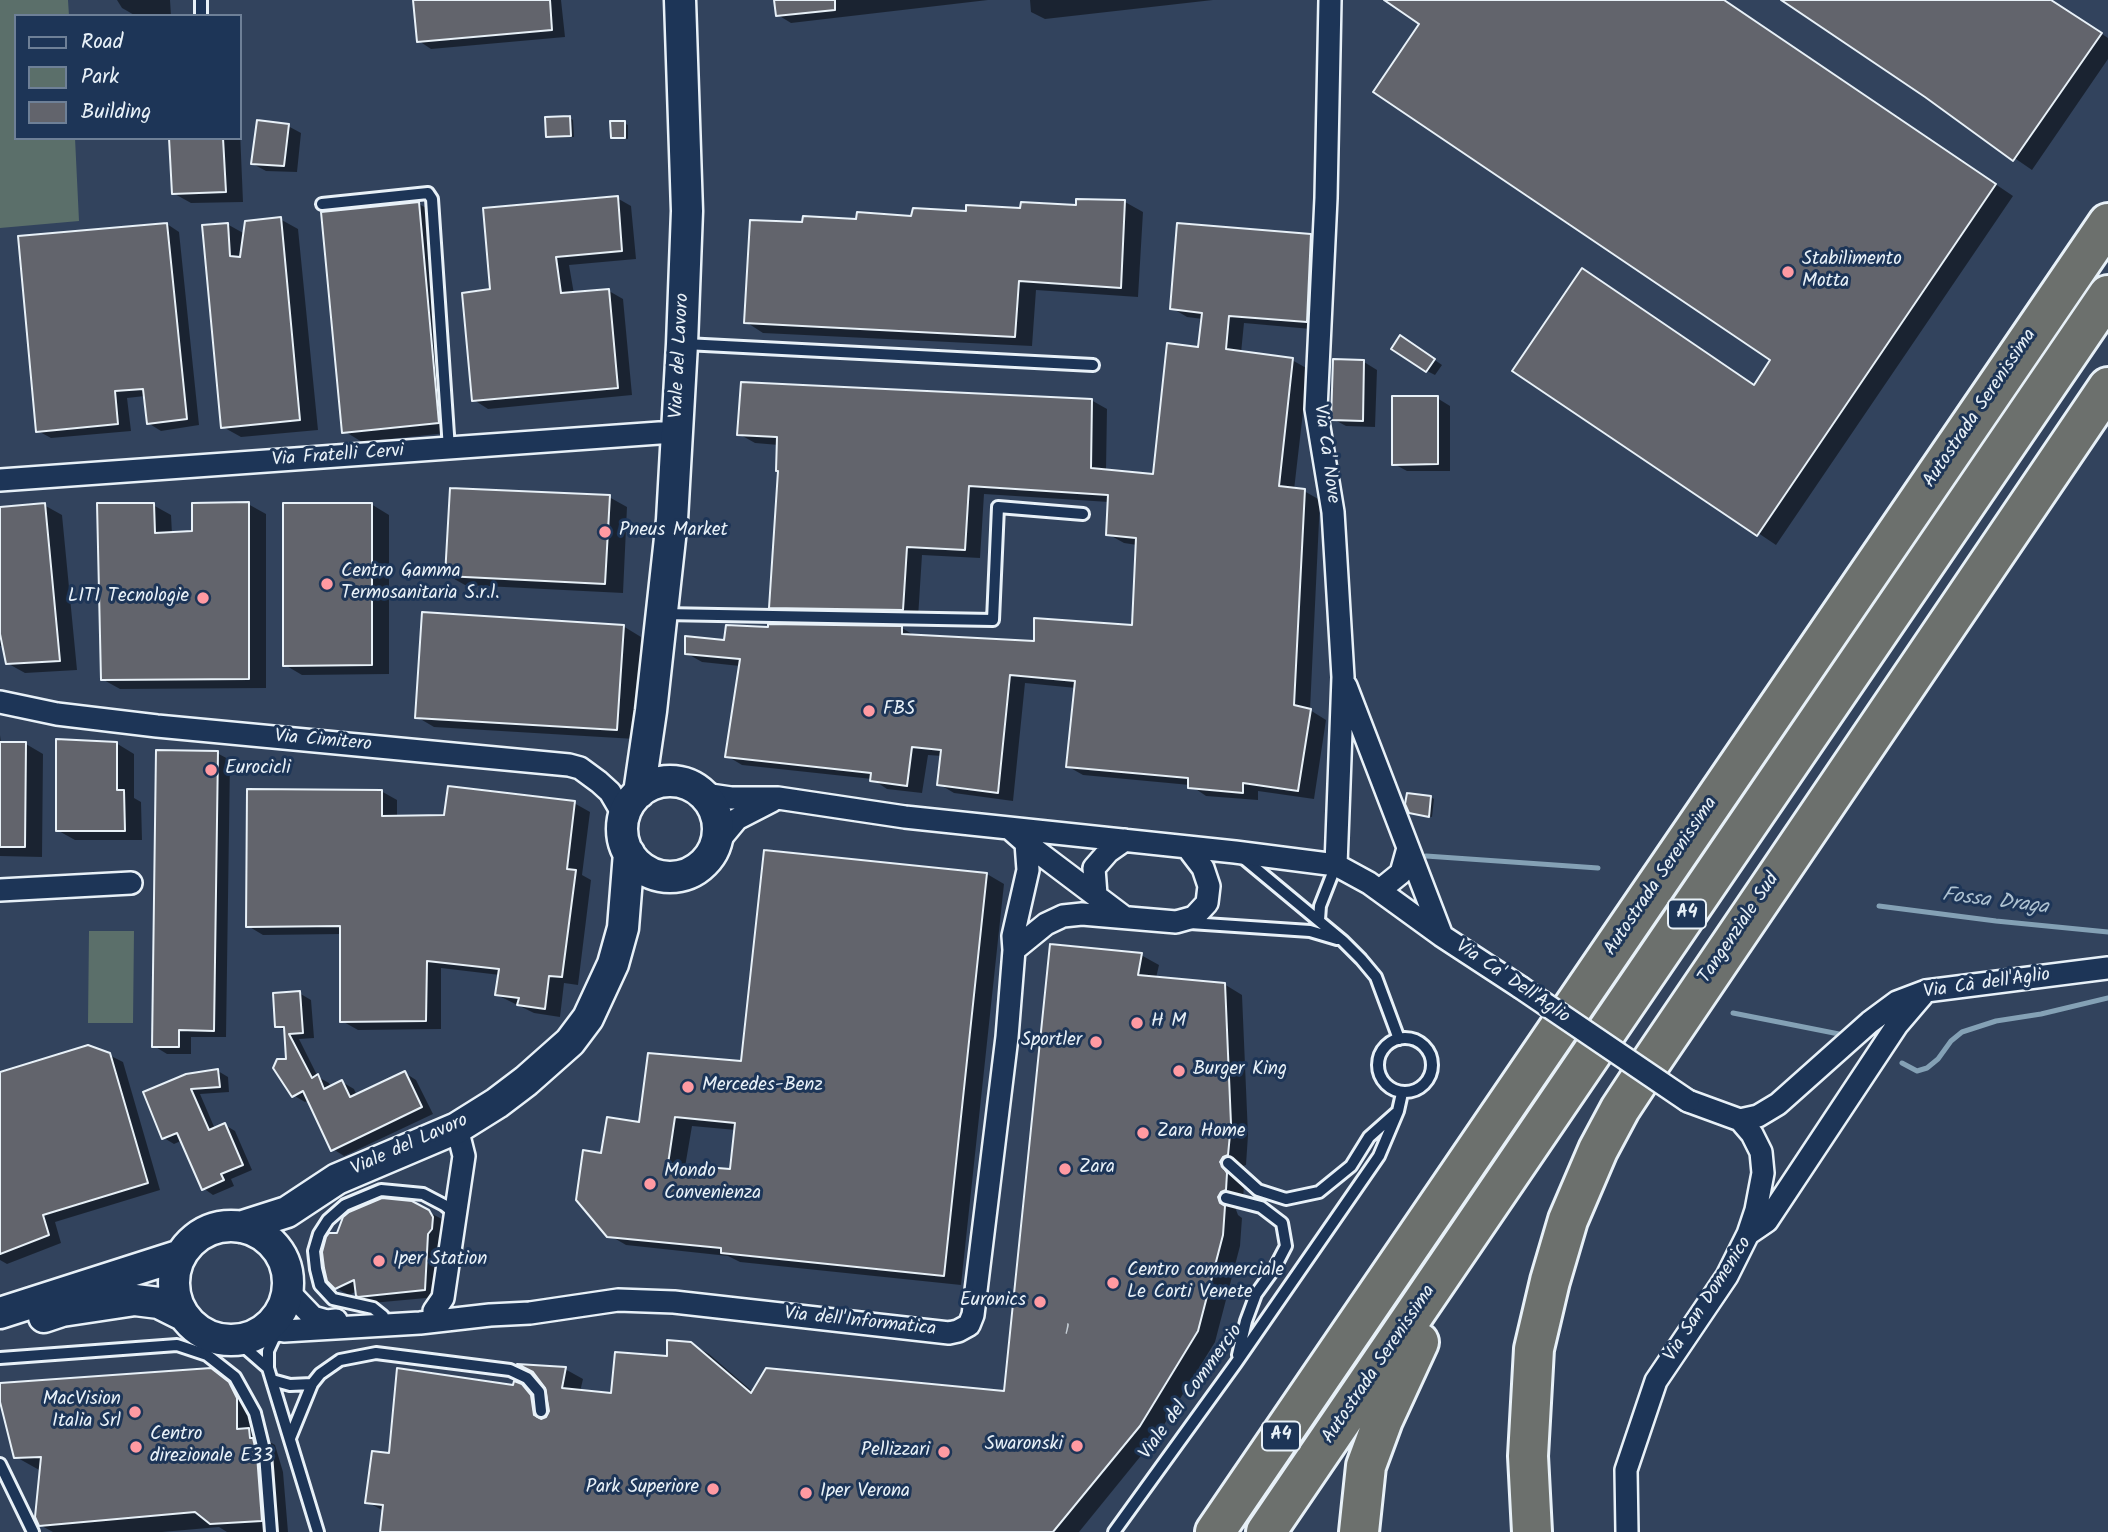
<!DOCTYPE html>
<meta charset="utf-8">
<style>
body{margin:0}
#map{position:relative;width:2108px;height:1532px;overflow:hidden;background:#32435d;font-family:Kalam,sans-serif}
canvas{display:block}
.legend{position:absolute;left:14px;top:14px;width:228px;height:126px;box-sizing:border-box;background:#1d3557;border:2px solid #6e8097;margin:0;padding:9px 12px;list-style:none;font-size:21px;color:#e8f1f8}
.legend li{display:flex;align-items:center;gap:14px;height:35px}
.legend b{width:35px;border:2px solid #6e8097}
</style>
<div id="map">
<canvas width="2108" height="1532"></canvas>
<ul class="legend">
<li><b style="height:9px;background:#1d3557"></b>Road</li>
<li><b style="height:19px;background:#5b6f6a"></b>Park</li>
<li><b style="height:19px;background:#62646c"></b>Building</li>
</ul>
</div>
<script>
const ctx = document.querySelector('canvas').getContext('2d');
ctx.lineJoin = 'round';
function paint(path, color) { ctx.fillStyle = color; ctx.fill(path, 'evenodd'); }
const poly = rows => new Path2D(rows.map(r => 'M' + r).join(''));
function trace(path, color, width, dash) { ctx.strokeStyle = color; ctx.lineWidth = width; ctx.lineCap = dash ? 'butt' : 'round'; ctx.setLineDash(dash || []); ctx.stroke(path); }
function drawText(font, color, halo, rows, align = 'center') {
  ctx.font = font + ' Kalam,sans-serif'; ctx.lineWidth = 6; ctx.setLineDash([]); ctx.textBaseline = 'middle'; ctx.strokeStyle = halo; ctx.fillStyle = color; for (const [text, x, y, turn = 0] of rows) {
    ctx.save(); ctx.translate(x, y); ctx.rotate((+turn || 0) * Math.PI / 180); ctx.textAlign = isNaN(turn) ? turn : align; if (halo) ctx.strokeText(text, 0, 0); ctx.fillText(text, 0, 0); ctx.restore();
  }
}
const green = poly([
 [0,0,68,0,69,16,16,16,16,138,75,138,79,221,0,228],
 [89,931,134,931,133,1023,88,1023]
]);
const shadow = poly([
 [117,0,170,0,171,16,136,16,122,8],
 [415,0,561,0,565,37,431,49,419,41],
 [776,0,988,0,791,23,778,15],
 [1030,0,1213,0,1045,19,1031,12],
 [1393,0,1723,0,2013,196,1776,545,1515,370,1600,281,1755,386,1773,360,1421,23],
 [1784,0,2050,0,2108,38,2108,59,2032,170],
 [570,118,573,120,574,137,551,138,548,136],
 [624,123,628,125,628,139,612,137],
 [288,126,301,133,297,172,266,171,253,164],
 [240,131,243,202,191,203,173,193,171,138,240,138],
 [617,198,631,206,636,259,569,265,574,294,609,291,623,299,632,395,488,409,474,400,492,291],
 [1125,202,1143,212,1138,297,1036,290,1032,346,763,333,746,322,803,224],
 [419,204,437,214,456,432,362,442,344,431],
 [280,219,298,229,318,430,241,437,223,427,227,224,245,234],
 [167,224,179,232,199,425,161,431,148,423,145,396,127,398,131,431,51,438,38,431],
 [1311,236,1326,245,1322,330,1244,323,1241,353,1292,360,1308,369,1294,490,1304,491,1320,500,1310,710,1326,720,1314,799,1258,791,1258,800,1206,796,1190,785,1083,775,1067,766,1076,688,1025,683,1013,801,954,793,939,784,942,756,928,755,922,793,887,789,872,779,742,765,727,756,740,666,702,662,686,653,770,629,902,628,917,637,1035,643,1134,627,1137,545,1124,543,1108,534,1109,502,984,494,980,558,922,555,918,618,787,616,771,607,780,471,779,445,755,443,739,434,1091,400,1107,409,1106,471,1155,476,1200,348,1203,319,1187,317,1172,308],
 [1409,342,1442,365,1435,375,1427,371],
 [1364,362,1377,370,1375,427,1346,426,1333,419],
 [1437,398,1450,406,1450,471,1407,471,1394,464],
 [609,497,627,507,623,593,465,585,447,575],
 [248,504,266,514,266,688,120,689,102,679,153,505,171,515,172,534,194,532],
 [371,504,389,515,389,674,302,675,285,665],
 [44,505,62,515,77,670,25,673,7,663,5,645,0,646,0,509],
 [623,626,641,637,635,739,434,727,417,717],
 [0,735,1,743,26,744,43,754,42,857,0,856],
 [116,743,134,754,134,798,141,802,142,840,75,840,57,830],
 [217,753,230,760,226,1037,191,1037,191,1054,167,1054,154,1046],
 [381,791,397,800,397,817,445,817,574,803,590,812,582,875,591,880,578,985,564,983,560,1017,534,1013,497,995,500,975,441,968,441,1029,358,1030,342,1021,342,934,263,935,248,926],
 [1431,797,1434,799,1432,817,1410,812],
 [766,851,987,874,1004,884,961,1285,740,1262,728,1256,626,1245,609,1235,603,1155,743,1063],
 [692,1126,736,1130,731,1171,685,1167],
 [1141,955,1159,965,1156,978,1224,984,1242,995,1248,1135,1246,1165,1240,1167,1237,1173,1244,1184,1243,1200,1239,1202,1235,1207,1238,1215,1242,1218,1240,1246,1215,1342,1157,1436,1079,1532,381,1532,384,1511,367,1502,390,1455,515,1387,521,1386,540,1397,550,1409,565,1369,583,1379,580,1392,612,1395,690,1343,709,1354,753,1392,1006,1393],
 [299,993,311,1000,314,1038,299,1039,318,1077,329,1083,331,1088,342,1082,354,1089,357,1096,405,1073,416,1080,433,1114,344,1156,333,1149,309,1100,305,1102,293,1095,286,1031,277,1026],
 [109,1055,123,1062,160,1190,55,1222,61,1243,7,1264,0,1260,0,1073],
 [218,1071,228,1077,229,1092,200,1094,215,1129,225,1125,235,1131,252,1170,231,1179,234,1186,213,1195,203,1188,183,1140,174,1144,164,1138,186,1076],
 [428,1212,442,1219,446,1229,440,1241,437,1297,372,1303,357,1295,357,1291,349,1295,336,1288],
 [211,1370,238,1386,255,1400,264,1414,263,1438,275,1445,283,1472,288,1532,227,1532,219,1527,162,1532,53,1532,40,1525,41,1471,16,1457,0,1395,0,1384]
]);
const stream = poly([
 [1426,856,1598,868],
 [1879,906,1996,921,2108,932],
 [1733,1013,1839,1034],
 [1902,1063,1917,1071,1927,1068,1938,1059,1951,1041,1962,1032,1996,1021,2041,1014,2108,998]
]);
const building = poly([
 [413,0,550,0,552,30,417,42,413,0],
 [774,0,835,0,835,10,776,16,774,0],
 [1384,0,1724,0,1996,184,1757,536,1512,371,1582,268,1754,385,1770,360,1373,92,1419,24,1384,0],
 [1781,0,2051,0,2102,33,2013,161,1925,97,1781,0],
 [570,116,571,136,546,137,545,117,570,116],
 [257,120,289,124,284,166,251,164,257,120],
 [610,121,625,121,625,138,611,138,610,121],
 [169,138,223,138,226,192,172,194,169,138],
 [618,196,622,251,556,257,561,293,609,289,618,388,472,401,462,293,490,289,483,208,618,196],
 [1076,199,1125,200,1121,288,1019,281,1015,337,744,323,750,220,802,222,803,216,856,219,857,212,911,216,913,208,966,211,966,205,1020,208,1021,202,1076,205,1076,199],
 [419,202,439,423,342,433,321,212,419,202],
 [281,217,300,420,221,428,202,225,228,223,230,256,240,257,245,221,281,217],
 [167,223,187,419,147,424,143,389,115,391,118,424,36,432,18,236,167,223],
 [1177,223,1311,234,1307,322,1229,316,1226,349,1293,358,1279,486,1305,489,1294,705,1311,709,1298,791,1243,783,1243,793,1188,788,1188,778,1066,767,1075,681,1010,675,998,793,937,785,941,750,912,747,907,786,870,781,871,773,725,757,740,659,685,654,685,636,724,640,726,625,768,627,768,624,902,626,902,634,1034,641,1034,618,1132,625,1136,538,1106,535,1108,495,969,486,965,550,907,547,903,610,769,608,778,471,776,471,777,437,737,435,741,382,1092,399,1091,468,1153,474,1167,343,1198,347,1202,313,1170,309,1177,223],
 [1400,335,1435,359,1426,372,1391,349,1400,335],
 [1333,359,1364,360,1363,421,1331,420,1333,359],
 [1392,396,1438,396,1438,464,1392,465,1392,396],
 [450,488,610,495,605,584,445,576,450,488],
 [249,502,249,679,101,680,97,503,154,503,155,533,192,531,192,503,249,502],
 [45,503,60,661,6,664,0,634,0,507,45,503],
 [283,503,372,503,372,665,283,666,283,503],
 [422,612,624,625,617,730,415,718,422,612],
 [56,739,117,742,117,790,124,790,125,831,56,831,56,739],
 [0,742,26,742,25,847,0,847,0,742],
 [156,750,218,751,214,1031,179,1030,179,1047,152,1047,156,750],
 [448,786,575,801,567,869,576,870,562,977,549,976,545,1009,517,1005,519,998,495,995,499,969,427,961,426,1021,340,1022,340,926,246,927,247,789,382,790,382,816,444,815,448,786],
 [1407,793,1431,796,1429,817,1409,813,1405,804,1407,793],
 [764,850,987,873,944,1276,721,1253,721,1248,607,1237,576,1200,583,1150,601,1153,607,1117,639,1122,648,1053,741,1061,764,850],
 [675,1117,735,1123,730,1169,668,1164,675,1117],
 [1050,944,1142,953,1138,975,1225,983,1231,1124,1228,1155,1223,1157,1220,1162,1227,1173,1226,1190,1221,1192,1218,1197,1220,1203,1225,1206,1223,1235,1198,1331,1140,1426,1053,1532,380,1532,383,1505,365,1503,372,1451,389,1453,397,1368,513,1385,514,1381,522,1384,531,1395,534,1415,541,1419,546,1417,549,1411,545,1388,533,1372,517,1364,566,1367,562,1388,611,1393,615,1352,667,1356,667,1340,691,1342,751,1393,766,1368,1004,1391,1050,944],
 [300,991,303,1033,289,1034,312,1078,318,1074,324,1089,342,1080,350,1097,405,1071,422,1107,331,1151,303,1091,292,1097,273,1068,277,1059,286,1059,284,1027,275,1027,273,993,300,991],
 [88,1045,110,1053,148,1183,43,1215,49,1235,0,1254,0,1072,88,1045],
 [218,1069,220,1087,191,1089,209,1130,225,1123,243,1165,221,1174,224,1180,202,1190,177,1133,162,1139,143,1092,186,1074,218,1069],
 [382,1198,412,1201,429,1210,433,1217,432,1229,428,1234,425,1290,358,1297,356,1296,354,1280,335,1289,327,1281,324,1268,322,1252,326,1237,329,1233,337,1233,343,1217,349,1212,382,1198],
 [211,1368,229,1382,237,1398,237,1429,249,1428,250,1438,253,1438,257,1455,262,1521,210,1524,195,1512,39,1526,35,1517,41,1457,14,1458,0,1402,0,1383,211,1368]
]);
const lane = poly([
 [201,0,201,16],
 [322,204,428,193,432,199,449,449],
 [685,344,1093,365],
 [663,614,993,620,998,507,1083,514],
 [1242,857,1343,941,1361,959,1376,977,1399,1039],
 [1319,920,1320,906,1336,865],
 [1190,923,1310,931,1337,939],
 '1378 1065a27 27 0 1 1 54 0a27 27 0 1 1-54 0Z',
 [1228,1163,1258,1190,1286,1199,1319,1192,1351,1166,1369,1137,1396,1113],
 [1226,1198,1261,1207,1282,1223,1286,1246,1274,1269,1256,1294,1246,1321,1238,1355],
 [383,1316,373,1308,333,1299,320,1285,316,1269,314,1251,319,1234,328,1220,345,1205,381,1190,423,1194,444,1205,455,1214],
 [283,1332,274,1338,268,1351,268,1368,318,1532],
 [230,1341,244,1347,268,1368],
 [0,1358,177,1345,207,1355,235,1377,255,1413,265,1454,271,1532],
 [272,1380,290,1385,312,1384],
 [290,1438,312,1384,320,1374,340,1360,376,1353,510,1370,527,1378,539,1392,541,1411],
 [0,1464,33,1532],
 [1114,1532,1236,1363,1379,1156,1398,1111,1402,1093]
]);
const street = poly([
 [1330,0,1326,198,1316,409,1333,512,1343,677,1336,865],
 [0,480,659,433,676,433],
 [1346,686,1442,936],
 [0,702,57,714,157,726,569,765,580,768,599,782,610,792,624,816],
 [704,794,731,798,778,798,905,817,1235,852,1336,865,1369,883,1442,936,1520,987],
 [717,843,737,819,772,801],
 [1026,843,1124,917],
 [0,890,131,883],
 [1380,890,1401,873,1408,848],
 [1096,895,1094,868,1108,852,1125,840],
 [1014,950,1046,924,1063,916,1082,914,1176,922,1194,917,1207,903,1209,886,1203,868,1187,847],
 [1688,1101,1740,1120,1752,1134,1761,1152,1763,1173,1756,1210,1748,1234],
 [1740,1120,1758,1116,1778,1104,1870,1022,1897,1002,1926,991,2108,968],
 [288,1291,313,1317,327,1321,336,1320],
 [434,1311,443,1298,464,1156,457,1128],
 [267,1328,284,1331,420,1323,490,1315,530,1313,618,1300,674,1302,949,1333,958,1331,969,1325,973,1315,1007,1037,1014,950,1013,936,1028,870,1026,843,1009,828],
 [1627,1532,1626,1470,1656,1381,1727,1276,1748,1234,1767,1221,1897,1025,1926,991]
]);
const secondary = poly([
 '622 829a48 48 0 1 1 96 0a48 48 0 1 1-96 0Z',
 [639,793,651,711,672,520,682,344,687,211,680,0],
 '174 1283a57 57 0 1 1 114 0a57 57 0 1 1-114 0Z',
 [240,1227,287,1212,337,1179,457,1128,497,1103,526,1081,570,1042,588,1018,613,964,623,928,629,853],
 [0,1313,181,1255],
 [44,1317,62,1311,135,1300,159,1303,183,1315]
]);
const highway = poly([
 [1215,1532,2108,223],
 [1266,1532,2108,295],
 [1359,1532,1366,1466,1383,1420,1419,1342],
 [1532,1532,1528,1456,1534,1349,1550,1281,1568,1220,1598,1150,1620,1109,1649,1065,2108,387]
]);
const streetBridge = poly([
 [1520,987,1688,1101]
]);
const markers = [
 [1788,272,7,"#ff9aa2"],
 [605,532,7,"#ff9aa2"],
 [327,584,7,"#ff9aa2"],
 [203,598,7,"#ff9aa2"],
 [869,711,7,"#ff9aa2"],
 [211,770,7,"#ff9aa2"],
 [1137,1023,7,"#ff9aa2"],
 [1096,1042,7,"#ff9aa2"],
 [1179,1071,7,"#ff9aa2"],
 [688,1087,7,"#ff9aa2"],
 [1143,1133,7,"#ff9aa2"],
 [1065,1169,7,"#ff9aa2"],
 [650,1184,7,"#ff9aa2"],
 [379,1261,7,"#ff9aa2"],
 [1113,1283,7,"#ff9aa2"],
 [1040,1302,7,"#ff9aa2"],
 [135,1412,7,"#ff9aa2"],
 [1077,1446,7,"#ff9aa2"],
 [136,1447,7,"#ff9aa2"],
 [944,1452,7,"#ff9aa2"],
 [713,1489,7,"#ff9aa2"],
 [806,1493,7,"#ff9aa2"]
];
const numberNames = [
 ["1",1067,1331]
];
const shields = [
 [1687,914,38],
 [1281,1436,38]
];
const shieldNames = [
 ["A4",1687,914],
 ["A4",1281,1436]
];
const poiNames = [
 ["Stabilimento",1802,261],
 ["Motta",1802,283],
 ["Pneus Market",619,532],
 ["Centro Gamma",341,573],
 ["Termosanitaria S.r.l.",341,595],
 ["LITI Tecnologie",189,598,"right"],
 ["FBS",883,711],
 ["Eurocicli",225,770],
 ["H M",1151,1023],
 ["Sportler",1082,1042,"right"],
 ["Burger King",1193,1071],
 ["Mercedes-Benz",702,1087],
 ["Zara Home",1157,1133],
 ["Zara",1079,1169],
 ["Mondo",664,1173],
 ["Convenienza",664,1195],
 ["Iper Station",393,1261],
 ["Centro commerciale",1127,1272],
 ["Le Corti Venete",1127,1294],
 ["Euronics",1026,1302,"right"],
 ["MacVision",121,1401,"right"],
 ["Italia Srl",121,1423,"right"],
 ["Centro",150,1436],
 ["direzionale E33",150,1458],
 ["Swaronski",1063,1446,"right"],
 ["Pellizzari",930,1452,"right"],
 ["Park Superiore",699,1489,"right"],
 ["Iper Verona",820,1493]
];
const streetNames = [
 ["Viale del Lavoro",681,356,-87],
 ["Autostrada Serenissima",1981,409,-56],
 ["Via Ca' Nove",1325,454,82],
 ["Via Fratelli Cervi",338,457,-4],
 ["Via Cimitero",323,742,5],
 ["Autostrada Serenissima",1662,877,-56],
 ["Tangenziale Sud",1740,929,-56],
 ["Via Ca' Dell'Aglio",1512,983,34],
 ["Via Cà dell'Aglio",1987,985,-8],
 ["Viale del Lavoro",410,1146,-24],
 ["Via San Domenico",1709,1300,-57],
 ["Via dell'Informatica",860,1323,6],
 ["Autostrada Serenissima",1380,1365,-56],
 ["Viale del Commercio",1192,1393,-54]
];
const waterNames = [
 ["Fossa Draga",1995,903,7]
];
paint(green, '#5b6f6a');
paint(shadow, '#0007');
trace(stream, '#84a1b5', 5);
paint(building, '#62646c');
trace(building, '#e8f1f8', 2);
trace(lane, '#e8f1f8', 16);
trace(street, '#e8f1f8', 26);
trace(secondary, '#e8f1f8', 35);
trace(highway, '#e8f1f8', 44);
trace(lane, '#1d3557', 10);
trace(street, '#1d3557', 21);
trace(secondary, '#1d3557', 30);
trace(highway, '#6c706d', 38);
trace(streetBridge, '#e8f1f8', 26, []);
trace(streetBridge, '#1d3557', 21);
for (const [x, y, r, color] of markers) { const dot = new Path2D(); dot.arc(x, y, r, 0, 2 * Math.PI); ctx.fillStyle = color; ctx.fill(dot); trace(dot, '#1d3557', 2.5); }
drawText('16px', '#c6ced5', null, numberNames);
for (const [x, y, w] of shields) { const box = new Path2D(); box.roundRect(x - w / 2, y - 14.5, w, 29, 5); ctx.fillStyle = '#1d3557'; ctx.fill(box); trace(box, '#e8f1f8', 2); }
drawText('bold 18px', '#e8f1f8', null, shieldNames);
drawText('19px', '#e8f1f8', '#1d3557', poiNames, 'left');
drawText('19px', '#e8f1f8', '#1d3557', streetNames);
drawText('italic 21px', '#aec2d1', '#1d3557', waterNames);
</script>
